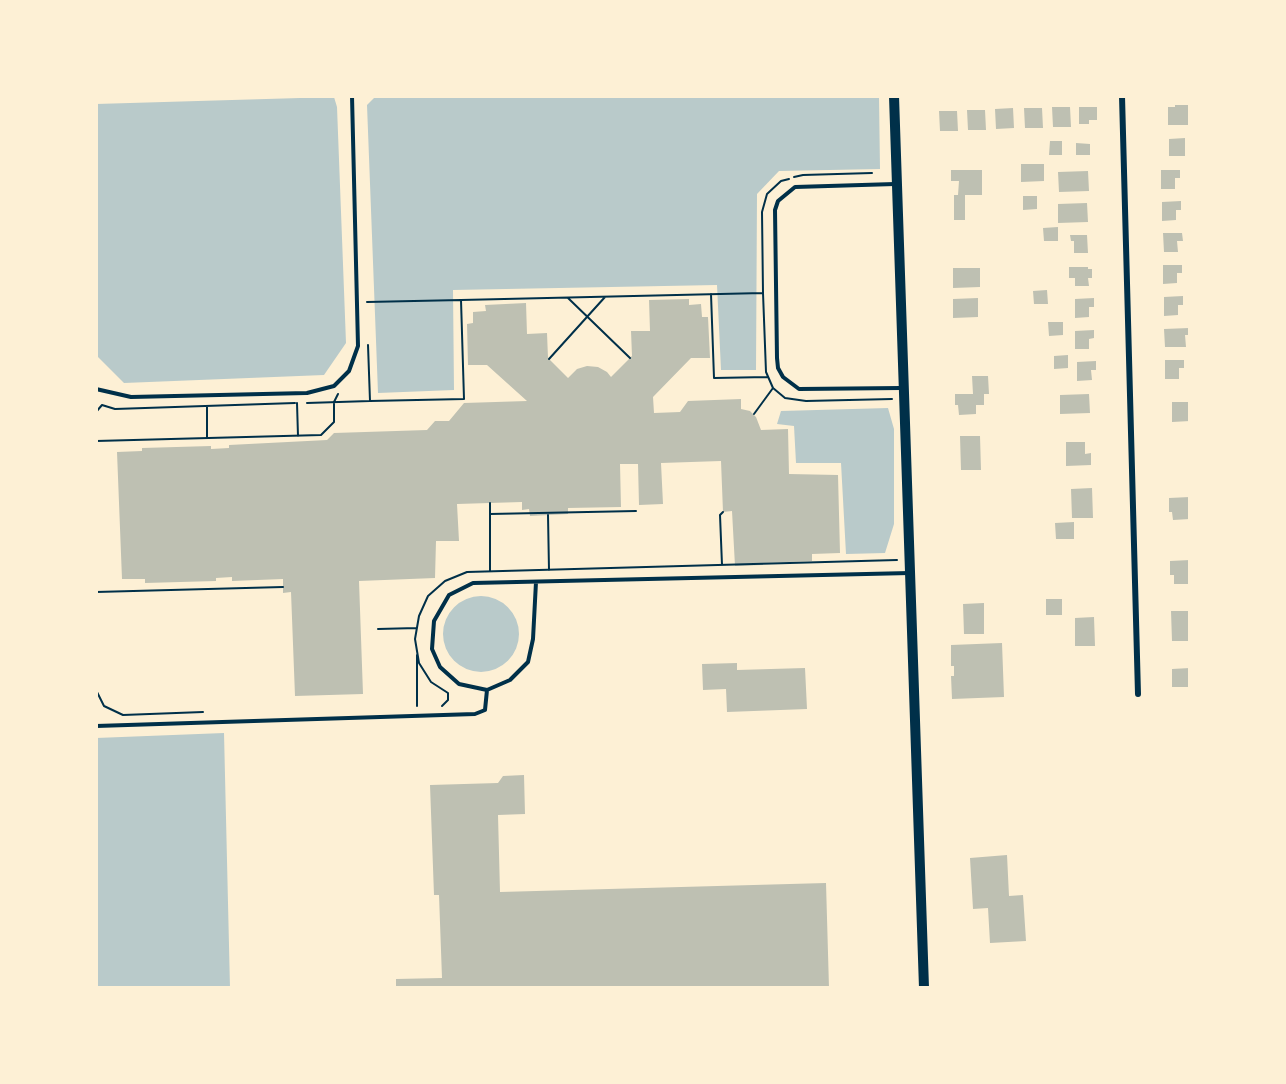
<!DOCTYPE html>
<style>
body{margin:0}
#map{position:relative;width:1286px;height:1084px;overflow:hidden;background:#fdf0d5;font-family:"DM Sans",sans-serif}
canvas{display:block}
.frame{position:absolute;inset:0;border:98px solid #fdf0d5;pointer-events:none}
</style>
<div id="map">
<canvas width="1286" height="1084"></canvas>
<div class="frame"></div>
</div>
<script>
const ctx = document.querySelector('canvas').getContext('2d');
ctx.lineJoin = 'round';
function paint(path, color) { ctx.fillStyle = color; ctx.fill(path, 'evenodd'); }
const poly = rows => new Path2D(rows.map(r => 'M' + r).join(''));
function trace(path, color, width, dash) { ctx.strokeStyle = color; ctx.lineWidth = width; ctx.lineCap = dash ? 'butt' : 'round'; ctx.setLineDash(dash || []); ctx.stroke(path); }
const green = poly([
 [400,96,879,96,880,169,779,171,757,194,756,370,721,370,717,285,453,290,454,390,378,393,367,105,375,97],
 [334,97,337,107,346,343,324,375,124,383,96,355,96,104],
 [888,408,894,429,894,524,885,553,846,554,841,463,796,463,794,426,777,424,781,411],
 '443 634a38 38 0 1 1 76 0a38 38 0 1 1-76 0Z',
 [224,733,230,988,96,988,96,738]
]);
const building = poly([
 [1175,105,1190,105,1190,125,1168,125,1168,107,1175,107],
 [1052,107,1070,107,1071,127,1053,127],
 [1079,107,1097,107,1097,120,1089,120,1089,124,1079,124],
 [1013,108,1014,128,996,129,995,109],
 [1024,108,1042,108,1043,128,1025,128],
 [967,110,985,110,986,130,968,130],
 [939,111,957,111,958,131,940,131],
 [1185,138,1185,156,1169,156,1169,139],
 [1050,141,1062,141,1062,155,1049,155],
 [1076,143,1090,144,1090,155,1076,155],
 [1021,164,1044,164,1044,181,1021,182],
 [951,170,982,170,982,195,965,195,965,220,954,220,954,195,958,195,959,181,951,181],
 [1161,170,1180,170,1180,178,1175,178,1175,189,1161,189],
 [1088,171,1089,191,1059,192,1058,172],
 [1023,196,1037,196,1037,209,1023,210],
 [1181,201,1181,210,1176,210,1176,220,1162,221,1162,202],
 [1087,203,1088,222,1058,223,1058,204],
 [1058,227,1058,241,1044,241,1043,228],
 [1163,233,1182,233,1183,241,1177,241,1178,252,1164,252],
 [1070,235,1087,235,1088,253,1074,253,1074,241,1071,241],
 [1163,265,1182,265,1182,273,1177,273,1177,283,1163,284],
 [1069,267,1088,267,1088,269,1092,269,1092,278,1088,278,1089,286,1075,286,1075,278,1069,278],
 [953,268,980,268,980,287,953,288],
 [1047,290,1048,304,1034,304,1033,291],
 [1183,296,1183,305,1178,305,1178,315,1164,316,1164,297],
 [978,298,978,317,953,318,953,299],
 [1094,298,1094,307,1089,307,1089,317,1075,318,1075,299],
 [689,299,689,305,701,304,702,317,708,317,710,358,691,358,653,397,654,413,680,412,688,401,741,399,741,409,750,411,756,417,761,430,788,429,789,474,838,475,840,553,812,554,812,561,763,563,763,565,735,566,732,511,723,512,721,461,661,463,663,504,639,505,638,464,620,464,621,507,568,508,568,514,530,516,529,509,522,510,522,502,457,504,459,541,436,541,435,578,359,581,363,694,295,696,291,592,283,593,283,579,232,581,232,577,216,578,216,581,145,583,145,579,122,579,117,452,142,451,142,448,211,446,211,449,229,448,229,445,327,440,334,433,427,430,435,421,449,421,464,403,527,401,487,365,468,365,467,324,473,323,473,312,486,311,485,305,526,303,527,334,547,333,548,358,568,378,577,369,587,366,598,367,607,372,611,377,632,356,631,331,650,331,649,300],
 [1048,322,1063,322,1063,335,1049,336],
 [1189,328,1189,335,1185,335,1186,347,1165,347,1164,329],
 [1094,330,1094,338,1089,339,1089,349,1075,349,1075,331],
 [1068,355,1068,368,1054,369,1054,356],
 [1165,360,1184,360,1184,368,1179,368,1179,379,1165,379],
 [1096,361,1096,370,1091,370,1092,380,1077,381,1077,362],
 [972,376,988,376,989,394,984,394,984,405,976,405,976,414,959,415,958,405,955,405,955,394,973,394],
 [1089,394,1090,413,1060,414,1060,395],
 [1172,402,1190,402,1190,421,1172,422],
 [960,436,980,436,981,470,961,470],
 [1066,442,1085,442,1085,454,1091,453,1091,465,1066,466],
 [1092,488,1093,518,1072,518,1071,489],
 [1190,497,1190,519,1173,520,1172,512,1169,512,1169,498],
 [1074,522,1074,539,1056,539,1055,523],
 [1190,560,1190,584,1174,584,1174,575,1170,575,1170,561],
 [1046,599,1062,599,1062,615,1046,615],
 [984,603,984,634,964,634,963,604],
 [1171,611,1190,611,1190,641,1172,641],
 [1094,617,1095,646,1075,646,1075,618],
 [1002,643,1004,697,952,699,951,676,954,676,954,666,951,666,951,645],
 [737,663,737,670,805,668,807,709,727,712,726,689,703,690,702,664],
 [1190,668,1190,687,1172,687,1172,669],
 [524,775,525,814,498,815,500,892,826,883,829,988,396,988,396,979,442,978,439,895,434,895,430,785,498,783,503,776],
 [1007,855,1009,896,1023,895,1026,941,990,943,988,908,973,909,970,858]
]);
const path = poly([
 [794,177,803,175,872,173],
 [763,293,762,212,767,194,781,181,789,179],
 [711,294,714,378,768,377],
 [568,298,630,358],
 [461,300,763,293,766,372,773,388,785,398,806,401,892,399],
 [367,302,461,300,464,399,370,401,368,345],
 [549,359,605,297],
 [297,403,298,436],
 [307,403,370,401],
 [207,406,207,438],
 [96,412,102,405,115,409,295,403],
 [754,414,773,388],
 [96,441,321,435,334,422,334,402,338,394],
 [490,503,490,571],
 [490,514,636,511],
 [548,515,549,570],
 [96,565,97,692,104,706,123,715,203,712],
 [722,565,720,515,723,512],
 [96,592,283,587],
 [378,629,417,628],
 [417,655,417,706],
 [442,706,448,700,448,693,431,682,419,663,415,639,419,616,428,596,445,581,467,572,897,560]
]);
const service = poly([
 [895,184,795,187,778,201,775,210,777,358,778,368,783,377,799,389,901,388],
 [96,389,131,397,307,393,334,386,349,371,358,346,352,96],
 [536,582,533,639,528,662,510,680,487,690,459,684,440,667,432,649,434,621,449,595,473,583,910,573],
 [96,726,475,714,485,710,487,690]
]);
const minor = poly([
 [1122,96,1138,694]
]);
const tertiary = poly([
 [894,96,924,988]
]);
paint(green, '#b9caca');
paint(building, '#bec0b2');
trace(path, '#003049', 2);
trace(service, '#003049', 4);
trace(minor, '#003049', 6);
trace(tertiary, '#003049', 10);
</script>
